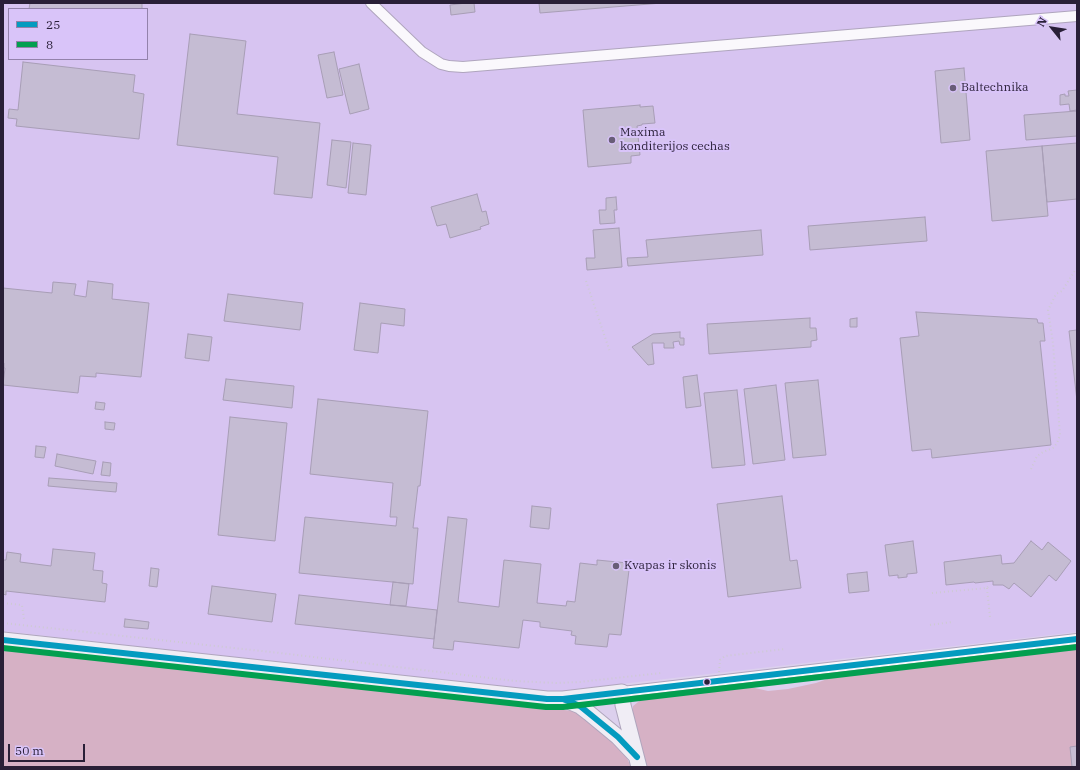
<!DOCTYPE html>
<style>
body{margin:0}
#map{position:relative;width:1080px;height:770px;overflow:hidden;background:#dcd0ed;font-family:"IBM Plex Serif",serif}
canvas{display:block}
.frame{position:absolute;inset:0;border:4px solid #291f37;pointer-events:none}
.legend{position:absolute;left:8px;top:8px;width:140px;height:52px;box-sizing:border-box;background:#d9c4f9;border:1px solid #9382ab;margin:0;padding:5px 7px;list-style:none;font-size:12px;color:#291f37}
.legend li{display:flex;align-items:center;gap:8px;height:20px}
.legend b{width:20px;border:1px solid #9382ab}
.north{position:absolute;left:1032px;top:8px;width:40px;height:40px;-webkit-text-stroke:3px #d9c4f9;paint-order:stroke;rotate:300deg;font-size:11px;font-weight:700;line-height:16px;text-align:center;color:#291f37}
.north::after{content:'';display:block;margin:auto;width:14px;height:18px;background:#291f37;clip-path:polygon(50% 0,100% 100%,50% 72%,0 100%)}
.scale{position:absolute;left:8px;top:744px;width:77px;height:18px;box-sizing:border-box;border:2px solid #291f37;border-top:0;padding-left:5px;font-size:12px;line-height:14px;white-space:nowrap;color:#291f37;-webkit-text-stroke:3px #d9c4f9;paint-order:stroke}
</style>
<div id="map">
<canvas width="1080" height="770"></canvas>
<div class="frame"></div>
<ul class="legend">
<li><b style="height:5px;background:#049bbf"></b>25</li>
<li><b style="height:5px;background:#029f50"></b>8</li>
</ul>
<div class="north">N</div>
<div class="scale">50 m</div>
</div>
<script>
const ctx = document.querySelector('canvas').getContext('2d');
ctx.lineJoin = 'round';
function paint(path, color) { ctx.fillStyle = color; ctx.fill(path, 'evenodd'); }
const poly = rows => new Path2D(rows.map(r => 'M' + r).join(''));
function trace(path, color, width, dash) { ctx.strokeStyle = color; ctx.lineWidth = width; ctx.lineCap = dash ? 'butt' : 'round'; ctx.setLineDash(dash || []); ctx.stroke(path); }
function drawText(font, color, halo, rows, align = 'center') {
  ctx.font = font + ' "IBM Plex Serif",serif'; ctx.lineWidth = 4; ctx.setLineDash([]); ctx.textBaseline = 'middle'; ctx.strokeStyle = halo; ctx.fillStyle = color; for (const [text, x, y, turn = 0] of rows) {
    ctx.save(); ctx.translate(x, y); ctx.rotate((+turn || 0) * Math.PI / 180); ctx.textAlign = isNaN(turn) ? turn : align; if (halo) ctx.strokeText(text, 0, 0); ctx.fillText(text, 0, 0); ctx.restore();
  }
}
const built = poly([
 [3,3,1077,3,1077,632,560,691,504,689,3,631],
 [9,9,147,9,147,59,9,59]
]);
const green = poly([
 [1077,647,1077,767,646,767,632,714,633,706,642,699,746,686,768,691,788,689,816,683,839,675],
 [3,648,573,711,581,716,608,738,627,758,631,767,3,767]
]);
const building = poly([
 [30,3,142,3,142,9,29,9,30,3],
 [466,3,474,3,475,12,451,15,450,5,466,3],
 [539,3,662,3,540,13,539,3],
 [190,34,246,41,237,114,320,123,312,198,274,194,278,157,177,145,190,34],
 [334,52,343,95,327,98,318,55,334,52],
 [23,62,135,75,133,92,144,94,139,139,16,126,17,119,8,118,9,109,18,110,23,62],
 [359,64,369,109,350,114,339,69,359,64],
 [964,68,970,140,941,143,935,71,964,68],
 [1077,90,1077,110,1070,111,1069,104,1060,105,1060,95,1065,94,1065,96,1069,96,1068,91,1077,90],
 [640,105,640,107,653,106,655,123,642,124,642,125,637,126,640,155,631,156,631,163,588,167,583,110,640,105],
 [1077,111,1077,136,1026,140,1024,115,1077,111],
 [332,140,351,142,346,188,327,185,332,140],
 [353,143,371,145,366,195,348,193,353,143],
 [1077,143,1077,199,1047,202,1042,146,1077,143],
 [1042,146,1048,216,992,221,986,151,1042,146],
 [477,194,482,212,486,211,489,224,480,227,481,229,450,238,446,224,437,226,431,207,477,194],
 [616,197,617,210,614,210,615,223,600,224,599,210,606,210,606,198,616,197],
 [925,217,927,241,810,250,808,226,925,217],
 [619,228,622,267,587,270,586,258,595,258,593,230,619,228],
 [761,230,763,255,628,266,627,258,648,257,646,240,761,230],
 [88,281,113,284,112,299,149,303,141,377,96,373,96,377,80,376,78,393,3,385,5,368,4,368,4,363,3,363,3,288,52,293,53,282,76,284,74,295,86,297,88,281],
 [228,294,303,303,300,330,224,321,228,294],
 [360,303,405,309,404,326,381,323,378,353,354,350,360,303],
 [916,312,1037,319,1038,323,1043,323,1045,341,1040,341,1051,445,932,458,931,449,912,451,900,338,919,336,916,312],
 [810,318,810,328,816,328,817,340,811,341,811,347,709,354,707,324,810,318],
 [857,318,857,327,850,327,850,319,857,318],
 [1077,330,1077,401,1069,331,1077,330],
 [680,332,680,338,684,338,684,345,680,345,679,341,673,342,674,348,664,348,664,343,652,343,654,364,648,365,632,347,653,334,680,332],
 [188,334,212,337,209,361,185,358,188,334],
 [697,375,701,406,686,408,683,377,697,375],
 [226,379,294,386,292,408,223,400,226,379],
 [818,380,826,455,793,458,785,383,818,380],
 [776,385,785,460,753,464,744,389,776,385],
 [737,390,745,465,712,468,704,393,737,390],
 [318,399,428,411,420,486,418,486,413,528,418,528,413,584,299,573,305,517,396,526,397,517,390,517,393,483,310,474,318,399],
 [96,402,105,403,104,410,95,409,96,402],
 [230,417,287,423,275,541,218,535,230,417],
 [105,422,115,423,114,430,105,429,105,422],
 [36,446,46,447,44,458,35,457,36,446],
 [57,454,96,461,93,474,55,466,57,454],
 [103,462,111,463,110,476,101,475,103,462],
 [49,478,117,483,116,492,48,486,49,478],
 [782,496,790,561,797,560,801,588,728,597,717,504,782,496],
 [532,506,551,508,549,529,530,527,532,506],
 [448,517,467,519,458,602,499,607,504,560,541,564,537,603,566,606,567,601,575,602,580,563,597,565,597,560,628,563,627,570,629,570,621,635,609,634,607,647,575,644,576,636,571,635,572,631,540,627,540,622,523,620,519,648,454,641,453,650,433,648,448,517],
 [913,541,917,573,907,574,907,577,898,578,898,575,889,576,885,545,913,541],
 [1031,541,1042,550,1048,542,1071,561,1056,581,1049,575,1031,597,1014,583,1009,589,1003,585,993,585,993,581,975,583,974,582,946,585,944,562,1001,555,1002,564,1014,563,1031,541],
 [53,549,95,553,93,570,103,571,102,583,107,584,105,602,6,591,6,595,3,594,3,560,6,560,7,552,21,554,20,562,51,566,53,549],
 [151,568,159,569,157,587,149,586,151,568],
 [867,572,869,591,849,593,847,574,867,572],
 [393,582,409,584,406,606,390,605,393,582],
 [212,586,276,594,272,622,208,614,212,586],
 [299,595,437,610,434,639,295,624,299,595],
 [125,619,149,622,148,629,124,627,125,619],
 [1077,746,1077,766,1072,767,1070,747,1077,746]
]);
const path = poly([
 [586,281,610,352],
 [1031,469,1037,456,1043,452,1053,448,1057,443,1060,435,1053,343,1048,310,1056,294,1062,291,1076,269,1077,268],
 [987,588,990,617],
 [932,593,987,588,990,584],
 [3,603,22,605,24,619],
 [3,623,280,653,515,681,556,683,580,682,661,673],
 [930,625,952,622],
 [719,672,720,660,725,656,785,649]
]);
const minor = poly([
 [371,3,422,52,441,64,449,66,463,67,1077,16],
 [622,692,1077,639]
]);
const secondary = poly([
 [3,640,547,699,563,699,622,692,623,705,639,767],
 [563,699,580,706,589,713,618,737,636,756]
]);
const bus1 = poly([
 [3,640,547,699,563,699,1077,639],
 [550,699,563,699,580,706,618,737,637,757]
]);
const bus2 = poly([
 [3,648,546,707,563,707,1077,647]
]);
const markers = [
 [953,88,4,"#685d77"],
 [612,140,4,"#685d77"],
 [616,566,4,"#685d77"],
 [707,682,3.5,"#291f37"]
];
const poiNames = [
 ["Baltechnika",961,88],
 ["Maxima",620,133],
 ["konditerijos cechas",620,147],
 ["Kvapas ir skonis",624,566]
];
paint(built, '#d7c4f1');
paint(green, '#d6b1c5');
paint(building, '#c5bcd3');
trace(building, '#a89eb6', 1);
trace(minor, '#afa5bd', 12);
trace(secondary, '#afa5bd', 17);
trace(path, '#cecad3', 2, [1, 3]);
trace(minor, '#faf8fc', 10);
trace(secondary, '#f0edf5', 15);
trace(bus1, '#049bbf', 6);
trace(bus2, '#029f50', 6);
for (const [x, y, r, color] of markers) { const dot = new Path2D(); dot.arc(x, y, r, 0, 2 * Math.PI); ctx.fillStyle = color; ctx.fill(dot); trace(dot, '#d9c4f9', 1.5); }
drawText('12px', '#291f37', '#d9c4f9', poiNames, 'left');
</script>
